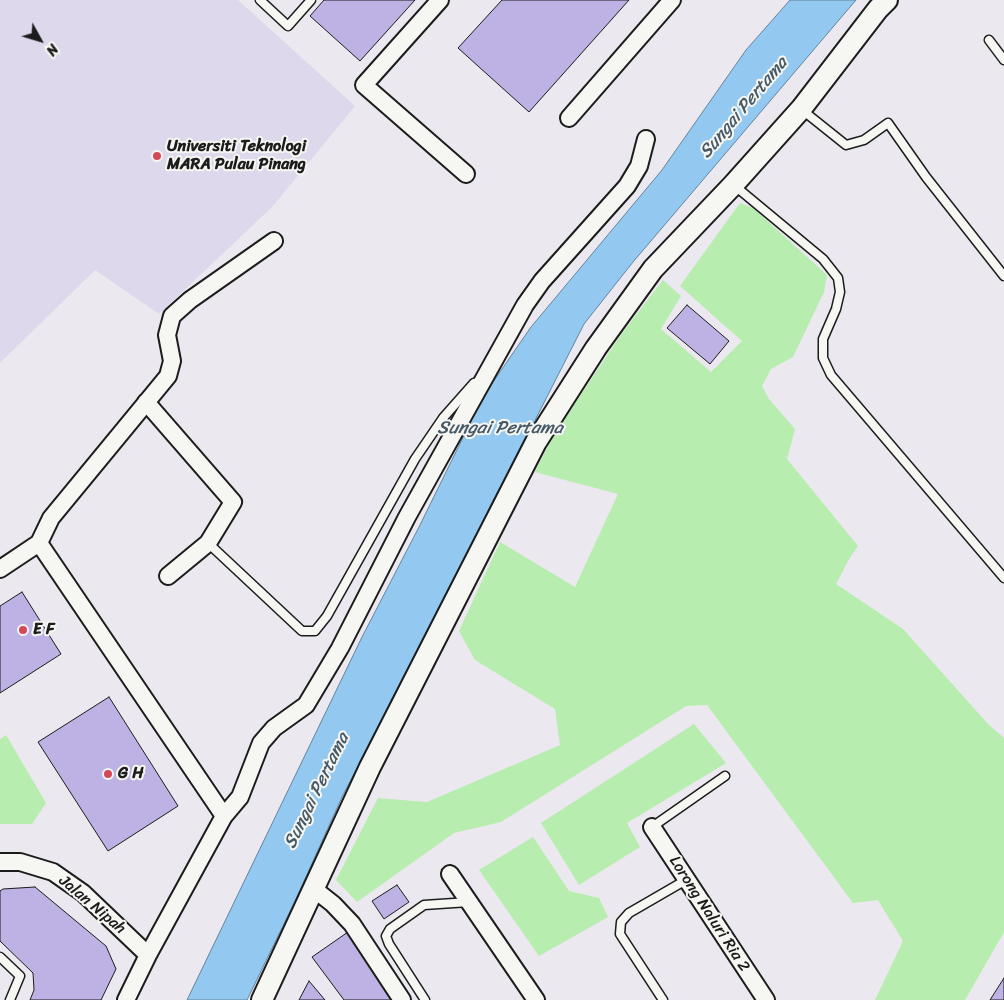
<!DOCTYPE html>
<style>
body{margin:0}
#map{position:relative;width:1004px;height:1000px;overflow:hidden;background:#ebe8ef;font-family:Sriracha,sans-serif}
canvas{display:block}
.north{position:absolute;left:15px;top:15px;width:50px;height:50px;-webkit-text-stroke:4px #f6f6f2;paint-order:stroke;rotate:129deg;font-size:14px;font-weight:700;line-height:20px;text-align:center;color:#1c1c1c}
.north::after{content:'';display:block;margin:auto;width:18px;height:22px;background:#1c1c1c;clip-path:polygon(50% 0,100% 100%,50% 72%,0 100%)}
</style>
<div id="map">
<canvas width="1004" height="1000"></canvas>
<div class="north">N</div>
</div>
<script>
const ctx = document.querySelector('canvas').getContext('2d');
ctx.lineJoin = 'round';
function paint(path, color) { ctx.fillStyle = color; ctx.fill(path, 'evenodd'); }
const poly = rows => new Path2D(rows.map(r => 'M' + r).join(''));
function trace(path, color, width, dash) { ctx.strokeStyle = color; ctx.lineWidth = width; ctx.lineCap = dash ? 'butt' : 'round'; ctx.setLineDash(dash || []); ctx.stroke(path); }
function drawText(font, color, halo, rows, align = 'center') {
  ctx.font = font + ' Sriracha,sans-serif'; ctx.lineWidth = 4; ctx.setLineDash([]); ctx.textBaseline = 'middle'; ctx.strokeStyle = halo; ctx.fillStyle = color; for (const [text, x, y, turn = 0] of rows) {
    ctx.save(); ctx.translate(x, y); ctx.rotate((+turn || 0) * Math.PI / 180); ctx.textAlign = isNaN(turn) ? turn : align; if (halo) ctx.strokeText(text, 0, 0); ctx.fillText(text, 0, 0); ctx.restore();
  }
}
const built = poly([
 [0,0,238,0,355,106,273,206,159,314,95,270,0,363]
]);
const green = poly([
 [740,203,753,208,827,275,824,292,793,357,771,369,762,386,769,399,795,429,787,459,858,546,849,559,836,584,903,629,988,724,1004,738,1004,932,965,1000,875,1000,903,941,878,900,853,903,707,705,686,706,501,822,454,833,357,902,336,880,378,798,427,802,560,745,555,709,475,660,459,631,500,542,575,587,618,494,535,472,551,440,622,333,663,280,681,296,661,329,711,372,742,341,680,286],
 [694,724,726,763,627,823,640,847,579,885,541,823],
 [6,735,46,803,32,824,0,824,0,739],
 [533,837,569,891,599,898,608,917,539,956,479,870]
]);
const water = poly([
 [790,0,856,0,633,262,584,324,432,623,342,797,295,901,247,1000,187,1000,362,637,419,527,474,415,493,382,531,327,662,170,746,50,790,0]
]);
const building = poly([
 [324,0,415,0,360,61,310,16,324,0],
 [502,0,629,0,529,112,458,48,502,0],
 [687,305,729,341,710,364,667,328,687,305],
 [22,592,61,654,0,693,0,606,22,592],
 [109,697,178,806,108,851,38,742,109,697],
 [397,885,409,902,384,919,372,901,397,885],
 [35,887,106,946,116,969,101,1000,30,1000,34,990,33,973,0,941,0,891,3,889,35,887],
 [348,932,392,1000,344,1000,312,957,348,932],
 [1004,978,1004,1000,990,1000,1004,978],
 [309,981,325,1000,299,1000,309,981]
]);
const service = poly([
 [260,0,288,26,311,0],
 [989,40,1004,60],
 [801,109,846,145,864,140,888,123,926,177,1004,276],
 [735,186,823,259,838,278,840,292,836,309,823,339,823,358,831,375,1004,578],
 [208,543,302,631,315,631,327,616,415,459,443,418,474,383],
 [652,827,725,776],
 [0,957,20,976,10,1000],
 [425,1000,389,944,386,936,390,929,424,905,469,902],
 [663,1000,620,934,621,922,629,913,686,880]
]);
const minor = poly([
 [440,0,364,85,466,174],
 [569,118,672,0],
 [146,402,233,502,208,543,168,576],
 [39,543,51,518,168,376,172,361,167,335,172,316,190,300,274,241],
 [0,569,39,543,224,816],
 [652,827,766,1000],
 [0,862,20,862,53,872,83,893,148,955],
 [450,874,536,1000],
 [314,889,333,904,352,924,402,1000],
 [126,1000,148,955,224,816,240,797,261,743,274,728,306,705,340,648,407,517,525,305,542,281,627,186,639,166,646,139]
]);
const tertiary = poly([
 [262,1000,370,767,536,442,596,348,653,269,733,185,801,109,878,9,887,0]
]);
const markers = [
 [157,156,5,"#d1495b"],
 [23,630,5,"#d1495b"],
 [108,774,5,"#d1495b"]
];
const poiNames = [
 ["Universiti Teknologi",167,147],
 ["MARA Pulau Pinang",167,165],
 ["E F",33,630],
 ["G H",118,774]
];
const streetNames = [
 ["Jalan Nipah",92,905,40],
 ["Lorong Naluri Ria 2",709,914,57]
];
const waterNames = [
 ["Sungai Pertama",744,108,-50],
 ["Sungai Pertama",500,428],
 ["Sungai Pertama",317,791,-64]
];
paint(built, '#ddd8eb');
paint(green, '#b7edae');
paint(water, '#93c9f1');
trace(water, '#63849c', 1);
paint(building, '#bdb2e3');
trace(building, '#1c1c1c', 1);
trace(service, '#1c1c1c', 11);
trace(minor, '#1c1c1c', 20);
trace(tertiary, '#1c1c1c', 24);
trace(service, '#f6f6f2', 8);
trace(minor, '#f6f6f2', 16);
trace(tertiary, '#f6f6f2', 20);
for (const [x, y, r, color] of markers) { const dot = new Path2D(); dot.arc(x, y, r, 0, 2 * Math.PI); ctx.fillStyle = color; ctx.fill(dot); trace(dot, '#f6f6f2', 2); }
drawText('bold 16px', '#1c1c1c', '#f6f6f2', poiNames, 'left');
drawText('16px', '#1c1c1c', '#f6f6f2', streetNames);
drawText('italic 18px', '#465967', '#f6f6f2', waterNames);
</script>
